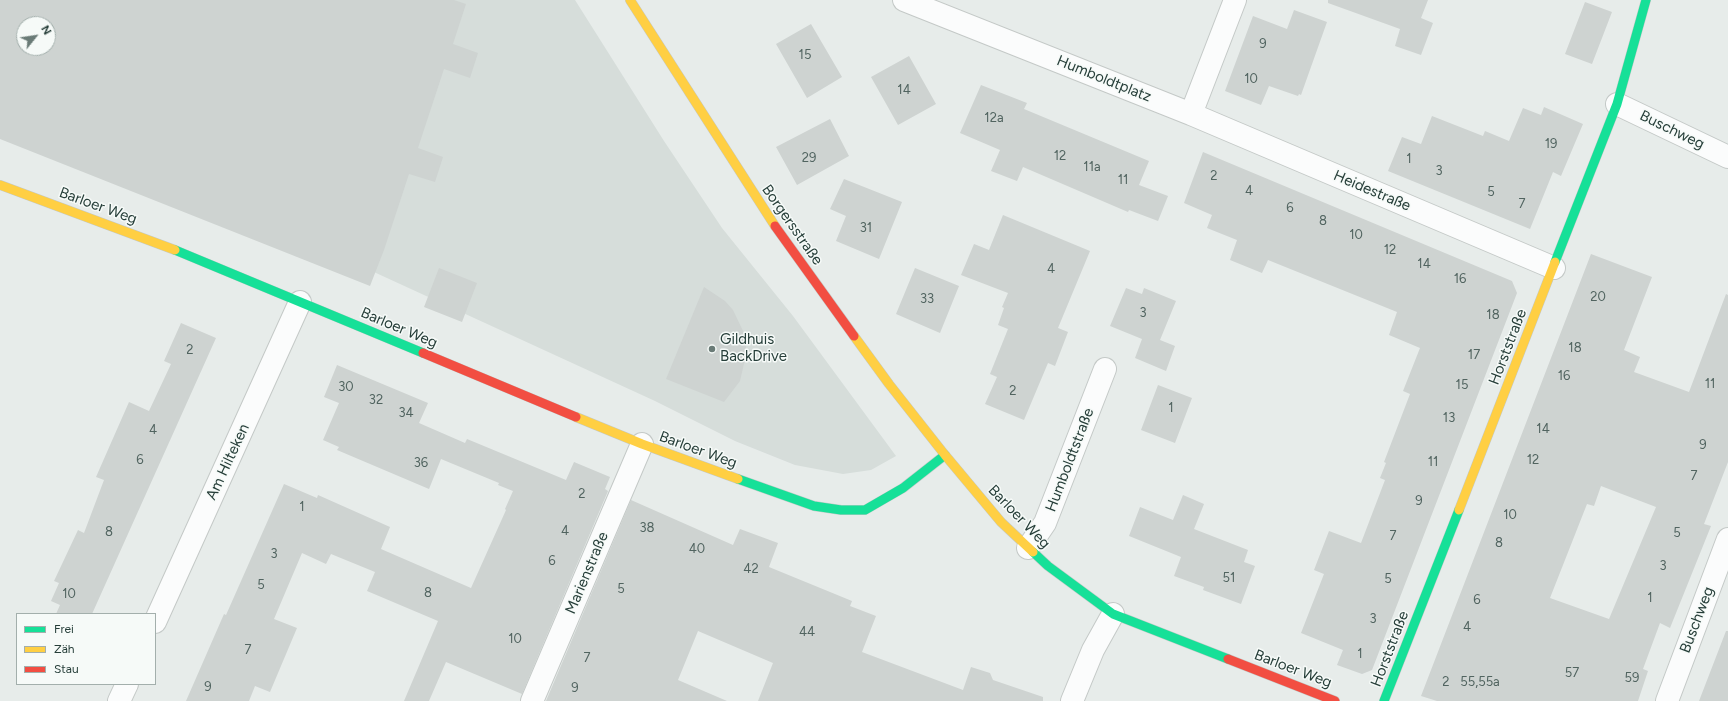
<!DOCTYPE html>
<meta charset="utf-8">
<style>
body{margin:0}
#map{position:relative;width:1728px;height:701px;overflow:hidden;background:#e7ecea;font-family:Figtree,sans-serif}
canvas{display:block}
.legend{position:absolute;left:16px;top:613px;width:140px;height:72px;box-sizing:border-box;background:#f6faf8;border:1px solid #a3afac;margin:0;padding:5px 7px;list-style:none;font-size:12px;color:#263e39}
.legend li{display:flex;align-items:center;gap:8px;height:20px}
.legend b{width:20px;border:1px solid #a3afac}
.north{position:absolute;left:16px;top:16px;width:40px;height:40px;box-sizing:border-box;background:#f6faf8;border:1px solid #a3afac;border-radius:50%;rotate:60deg;font-size:11px;font-weight:700;line-height:16px;text-align:center;color:#263e39}
.north::after{content:'';display:block;margin:auto;width:14px;height:18px;background:#6a7b77;clip-path:polygon(50% 0,100% 100%,50% 72%,0 100%)}
</style>
<div id="map">
<canvas width="1728" height="701"></canvas>
<ul class="legend">
<li><b style="height:5px;background:#16e098"></b>Frei</li>
<li><b style="height:5px;background:#ffcf43"></b>Zäh</li>
<li><b style="height:5px;background:#f24e42"></b>Stau</li>
</ul>
<div class="north">N</div>
</div>
<script>
const ctx = document.querySelector('canvas').getContext('2d');
ctx.lineJoin = 'round';
function paint(path, color) { ctx.fillStyle = color; ctx.fill(path, 'evenodd'); }
const poly = rows => new Path2D(rows.map(r => 'M' + r).join(''));
function trace(path, color, width, dash) { ctx.strokeStyle = color; ctx.lineWidth = width; ctx.lineCap = dash ? 'butt' : 'round'; ctx.setLineDash(dash || []); ctx.stroke(path); }
function drawText(font, color, halo, rows, align = 'center') {
  ctx.font = font + ' Figtree,sans-serif'; ctx.lineWidth = 3; ctx.setLineDash([]); ctx.textBaseline = 'middle'; ctx.strokeStyle = halo; ctx.fillStyle = color; for (const [text, x, y, turn = 0] of rows) {
    ctx.save(); ctx.translate(x, y); ctx.rotate((+turn || 0) * Math.PI / 180); ctx.textAlign = isNaN(turn) ? turn : align; if (halo) ctx.strokeText(text, 0, 0); ctx.fillText(text, 0, 0); ctx.restore();
  }
}
const built = poly([
 [0,0,575,0,664,141,722,228,793,316,896,456,871,470,843,474,795,465,735,441,655,401,193,189,0,125],
 [24,24,48,24,48,48,24,48]
]);
const building = poly([
 [0,0,454,0,466,4,453,44,478,53,470,78,444,69,418,148,443,157,435,182,409,174,384,250,370,286,0,139],
 [24,24,48,24,48,48,24,48],
 [1328,0,1428,0,1421,18,1433,23,1421,55,1395,46,1400,29,1328,3],
 [1585,2,1612,12,1592,64,1565,54],
 [1294,10,1327,22,1301,95,1299,94,1298,96,1269,86,1261,105,1225,91,1253,16,1287,29],
 [811,24,842,77,807,98,776,44],
 [909,56,936,104,898,125,871,77],
 [981,85,1027,103,1024,109,1149,161,1139,185,1168,196,1158,221,1129,210,1128,212,1023,167,1017,181,991,171,1000,150,960,133],
 [1544,107,1583,124,1561,176,1553,172,1530,229,1388,171,1402,137,1421,144,1432,116,1483,136,1485,131,1509,141,1523,108,1541,115],
 [830,119,849,156,797,185,776,147],
 [1203,152,1512,281,1517,293,1372,670,1362,674,1337,665,1343,650,1301,633,1324,574,1314,570,1329,531,1361,543,1385,480,1380,478,1386,463,1384,462,1410,394,1403,391,1420,348,1389,335,1397,312,1268,260,1262,273,1230,260,1237,240,1207,228,1212,215,1184,203],
 [844,179,902,202,879,259,836,241,846,216,830,209],
 [1003,215,1090,251,1058,328,1068,332,1055,366,1048,363,1024,420,985,404,997,377,990,374,1008,329,998,325,1004,308,1002,307,1008,293,961,275,974,244,989,250],
 [1591,254,1652,277,1624,350,1640,357,1634,372,1689,392,1726,294,1728,295,1728,462,1704,524,1711,526,1670,628,1660,623,1643,669,1648,671,1638,701,1437,701,1421,696],
 [1601,486,1656,507,1609,619,1550,598,1587,504,1594,506],
 [439,268,477,283,462,322,424,307],
 [915,268,959,286,940,333,896,314],
 [704,287,725,301,733,310,743,331,746,344,746,355,740,381,724,402,666,379],
 [1126,288,1142,294,1144,288,1176,301,1160,340,1175,346,1166,371,1135,358,1142,339,1110,326],
 [181,323,216,338,92,614,56,614,60,605,51,601,59,583,54,581,78,530,84,533,104,480,96,477,129,402,149,411,171,364,164,361],
 [337,365,428,403,419,423,465,443,467,439,566,480,574,462,610,477,605,489,608,491,522,694,446,662,429,701,404,701,438,621,367,591,375,572,331,554,326,564,302,553,274,619,297,628,270,692,255,686,249,701,186,701,224,614,226,615,284,484,317,498,318,495,390,527,381,549,471,588,506,510,505,509,513,491,498,485,499,483,441,459,429,489,337,450,339,447,323,440,339,403,324,397],
 [1158,385,1192,398,1175,443,1141,430],
 [1183,495,1204,504,1194,529,1248,550,1244,562,1255,566,1241,604,1203,590,1204,587,1174,576,1181,557,1129,536,1140,507,1173,520],
 [631,500,733,545,740,529,778,543,769,567,852,601,850,606,876,616,862,652,963,690,971,667,990,673,993,680,1043,697,1043,701,758,701,773,663,698,631,678,680,727,701,546,701],
 [1726,631,1728,631,1728,701,1699,701]
]);
const street = poly([
 [904,0,1191,114,1235,0],
 [1617,104,1728,157],
 [1191,114,1554,268],
 [1028,548,1045,523,1105,369],
 [155,622,300,302],
 [119,701,127,684],
 [532,701,642,444],
 [1072,701,1093,650,1113,614],
 [1667,701,1728,539]
]);
const fast = poly([
 [175,250,423,353],
 [1555,262,1617,104,1646,0],
 [738,479,814,506,841,510,865,510,903,488,945,455],
 [1033,552,1048,566,1113,614,1228,659],
 [1384,701,1459,510]
]);
const slow = poly([
 [630,0,775,226],
 [0,185,175,250],
 [854,336,889,384,945,455,1001,522,1033,552],
 [576,417,642,444,738,479],
 [1459,510,1555,262]
]);
const jam = poly([
 [775,226,854,336],
 [423,353,576,417],
 [1228,659,1335,701]
]);
const markers = [
 [712,349,4,"#6a7b77"]
];
const numberNames = [
 ["9",1263,44],
 ["15",805,55],
 ["10",1251,79],
 ["14",904,90],
 ["12a",994,118],
 ["19",1551,144],
 ["12",1060,156],
 ["29",809,158],
 ["1",1409,159],
 ["11a",1092,167],
 ["3",1439,171],
 ["2",1214,176],
 ["11",1123,180],
 ["4",1249,191],
 ["5",1491,192],
 ["7",1522,204],
 ["6",1290,208],
 ["8",1323,221],
 ["31",866,228],
 ["10",1356,235],
 ["12",1390,250],
 ["14",1424,264],
 ["4",1051,269],
 ["16",1460,279],
 ["20",1598,297],
 ["33",927,299],
 ["3",1143,313],
 ["18",1493,315],
 ["18",1575,348],
 ["2",190,350],
 ["17",1474,355],
 ["16",1564,376],
 ["11",1710,384],
 ["15",1462,385],
 ["30",346,387],
 ["2",1013,391],
 ["32",376,400],
 ["1",1171,408],
 ["34",406,413],
 ["13",1449,418],
 ["14",1543,429],
 ["4",153,430],
 ["9",1703,445],
 ["6",140,460],
 ["12",1533,460],
 ["11",1433,462],
 ["36",421,463],
 ["7",1694,476],
 ["2",582,494],
 ["9",1419,501],
 ["1",302,507],
 ["10",1510,515],
 ["38",647,528],
 ["4",565,531],
 ["8",109,532],
 ["5",1677,533],
 ["7",1393,536],
 ["8",1499,543],
 ["40",697,549],
 ["3",274,554],
 ["6",552,561],
 ["3",1663,566],
 ["42",751,569],
 ["51",1229,578],
 ["5",1388,579],
 ["5",261,585],
 ["5",621,589],
 ["8",428,593],
 ["10",69,594],
 ["1",1650,598],
 ["6",1477,600],
 ["3",1373,619],
 ["4",1467,627],
 ["44",807,632],
 ["10",515,639],
 ["7",248,650],
 ["1",1360,654],
 ["7",587,658],
 ["57",1572,673],
 ["59",1632,678],
 ["2",1446,682],
 ["55,55a",1480,682],
 ["9",208,687],
 ["9",575,688]
];
const streetNames = [
 ["Humboldtplatz",1104,79,22],
 ["Buschweg",1672,130,26],
 ["Heidestraße",1372,191,23],
 ["Barloer Weg",98,206,20],
 ["Borgersstraße",792,225,55],
 ["Barloer Weg",399,328,23],
 ["Horststraße",1508,347,-69],
 ["Barloer Weg",698,450,20],
 ["Humboldtstraße",1070,460,-69],
 ["Am Hilteken",228,462,-65],
 ["Barloer Weg",1019,517,46],
 ["Marienstraße",587,573,-67],
 ["Buschweg",1697,620,-69],
 ["Horststraße",1390,649,-69],
 ["Barloer Weg",1293,669,21]
];
const poiNames = [
 ["Gildhuis",720,340],
 ["BackDrive",720,357]
];
paint(built, '#d6ddda');
paint(building, '#ced3d1');
trace(street, '#c4c9c7', 24);
trace(fast, '#c3c9c7', 10);
trace(slow, '#c3c9c7', 10);
trace(jam, '#c3c9c7', 10);
trace(street, '#fbfcfc', 22);
trace(fast, '#16e098', 9);
trace(slow, '#ffcf43', 9);
trace(jam, '#f24e42', 9);
for (const [x, y, r, color] of markers) { const dot = new Path2D(); dot.arc(x, y, r, 0, 2 * Math.PI); ctx.fillStyle = color; ctx.fill(dot); trace(dot, '#f6faf8', 1.5); }
drawText('13px', '#516460', null, numberNames);
drawText('15px', '#263e39', '#f6faf8', streetNames);
drawText('15px', '#263e39', '#f6faf8', poiNames, 'left');
</script>
